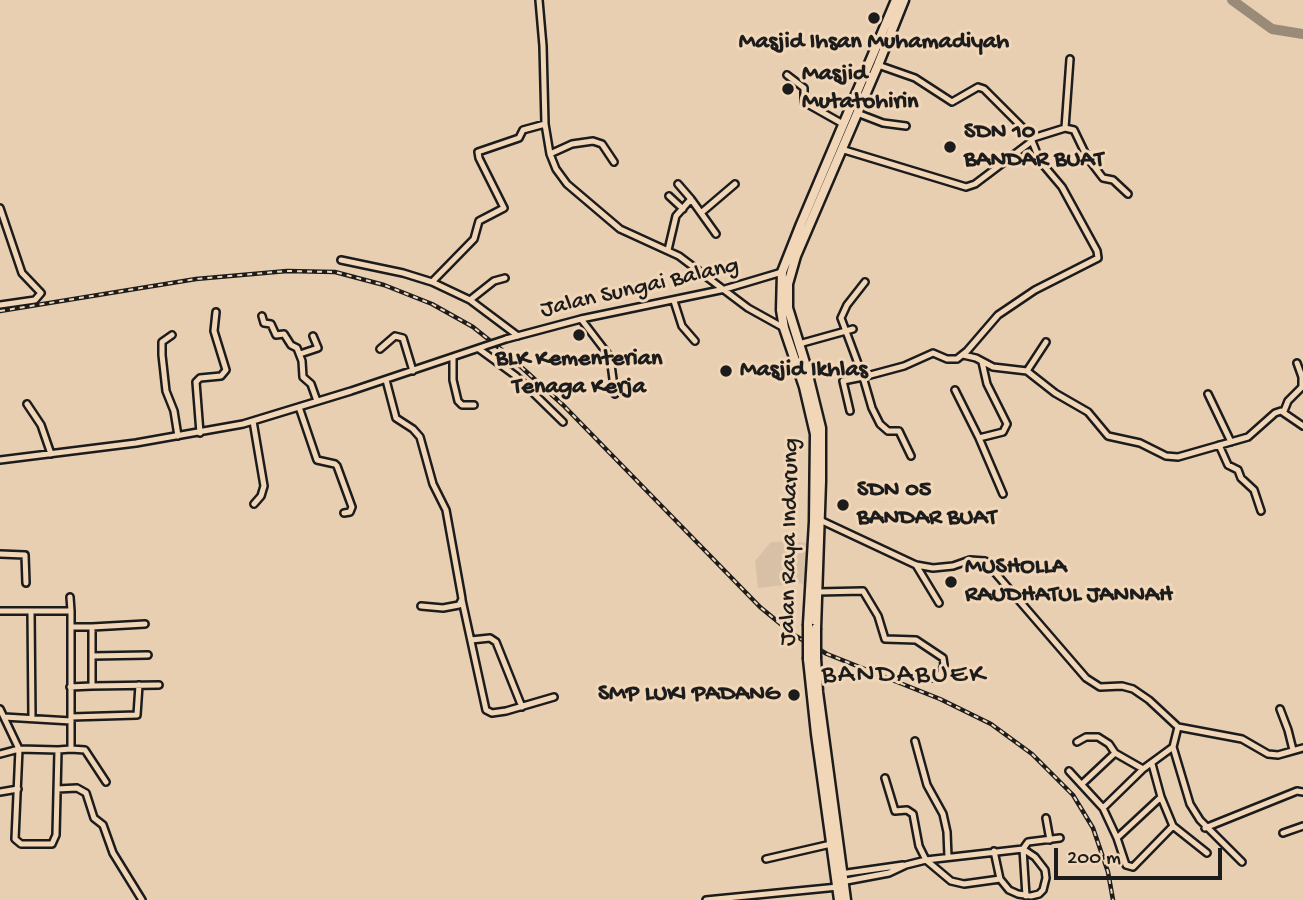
<!DOCTYPE html>
<style>
body{margin:0}
#map{position:relative;width:1303px;height:900px;overflow:hidden;background:#e8cfb2;font-family:"Gochi Hand",sans-serif}
canvas{display:block}
.scale{position:absolute;left:1054px;top:848px;width:168px;height:32px;box-sizing:border-box;border:4px solid #1c1c1c;border-top:0;padding-left:9px;font-size:21px;line-height:24px;white-space:nowrap;color:#1c1c1c;-webkit-text-stroke:5px #f1d6b8;paint-order:stroke}
</style>
<div id="map">
<canvas width="1303" height="900"></canvas>
<div class="scale">200 m</div>
</div>
<script>
const ctx = document.querySelector('canvas').getContext('2d');
ctx.lineJoin = 'round';
function paint(path, color) { ctx.fillStyle = color; ctx.fill(path, 'evenodd'); }
const poly = rows => new Path2D(rows.map(r => 'M' + r).join(''));
function trace(path, color, width, dash) { ctx.strokeStyle = color; ctx.lineWidth = width; ctx.lineCap = dash ? 'butt' : 'round'; ctx.setLineDash(dash || []); ctx.stroke(path); }
function drawText(font, color, halo, rows, align = 'center') {
  ctx.font = font + ' "Gochi Hand",sans-serif'; ctx.lineWidth = 6; ctx.setLineDash([]); ctx.textBaseline = 'middle'; ctx.strokeStyle = halo; ctx.fillStyle = color; for (const [text, x, y, turn = 0] of rows) {
    ctx.save(); ctx.translate(x, y); ctx.rotate((+turn || 0) * Math.PI / 180); ctx.textAlign = isNaN(turn) ? turn : align; if (halo) ctx.strokeText(text, 0, 0); ctx.fillText(text, 0, 0); ctx.restore();
  }
}
const built = poly([
 [790,541,808,543,805,586,801,583,758,588,755,561,771,542]
]);
const river = poly([
 [1232,0,1272,29,1303,34]
]);
const minor = poly([
 [539,0,543,46,545,124,550,154,556,169,567,184,620,229,679,256,748,308,784,328],
 [787,75,804,88,804,102,843,124],
 [857,113,883,123,906,126],
 [1065,128,1070,59],
 [1033,138,1065,128,1074,130,1087,157,1103,178,1113,180,1128,194],
 [841,149,966,187,975,184,1032,141],
 [550,154,572,144,593,141,602,144,614,162],
 [678,184,691,199],
 [669,196,683,209],
 [0,208,22,273,41,293,35,300,0,305],
 [701,213,735,184],
 [668,250,676,216,691,199,716,234],
 [341,260,403,273,432,282,470,300,518,336],
 [432,282,474,239,479,221,504,208,479,158,478,152,519,138,523,130,545,124],
 [865,282,847,305,841,318,863,377,904,366,933,353,947,359,957,359,967,351,998,315,1035,290,1098,258,1097,251,1062,187,1040,161,1032,141,1033,138,984,89,978,87,952,102,915,78,878,65],
 [470,300,494,281,505,278],
 [674,301,682,326,695,341],
 [262,316,264,323,271,324,276,335,284,334,291,345,297,348,302,361,303,377,311,384,317,401],
 [581,319,610,357,615,394],
 [172,335,162,342,162,355,166,391,174,411,178,436],
 [506,339,581,319,725,289,782,272],
 [799,344,853,329],
 [380,349,395,336,403,338,413,371],
 [479,349,516,376,563,422],
 [300,354,318,348,313,336],
 [963,355,976,358,993,367,1027,371,1055,393,1088,412,1108,436,1140,443,1166,456,1178,457,1248,437,1275,413,1281,411,1303,426],
 [453,357,453,380,458,401,462,405,474,405],
 [1027,371,1046,342],
 [386,380,396,418,413,429,420,437,433,484,446,510,461,593,462,599,459,605,443,608,421,606],
 [955,390,979,438,1003,494],
 [1208,394,1231,442],
 [27,404,41,425,51,454],
 [299,407,317,460,335,464,337,466,352,507,350,512,344,513],
 [850,411,843,381,863,377,872,408,880,424,888,431,899,431,911,456],
 [1284,411,1288,401,1302,387,1302,377,1297,363],
 [253,421,264,486,261,496,254,504],
 [200,433,196,382,200,378,221,376,226,370,214,331,216,312],
 [979,438,1003,432,1007,424,987,384,982,362],
 [1219,445,1228,465,1238,470,1241,478,1254,490,1261,511],
 [0,460,136,443,243,424,351,391,485,346],
 [820,520,916,565,933,568,953,566,970,560,985,561,1086,678,1100,687,1122,686,1133,689,1149,700,1178,727,1242,739,1268,754,1278,755,1303,748],
 [0,554,25,555,26,583],
 [916,565,939,603],
 [817,592,863,591,878,616,885,639,916,640,943,658,944,665,939,677,932,678,921,673],
 [462,600,486,710,492,713,506,711,554,697],
 [0,611,71,611,70,597],
 [31,611,32,718],
 [71,627,92,627],
 [471,640,490,638,496,642,522,707],
 [92,656,148,655],
 [92,686,159,685],
 [70,687,92,686,92,627,145,624],
 [0,709,19,749,15,839,21,844,52,844,56,835,58,750,71,749,71,611],
 [1280,709,1288,730,1293,750],
 [4,717,71,721],
 [71,717,137,715,139,685],
 [915,741,927,785,943,814,947,832,948,857],
 [1077,742,1086,737,1098,737,1109,744,1115,753,1082,784],
 [1173,747,1190,804,1200,820,1242,862],
 [71,749,85,750,106,782],
 [1115,753,1143,769],
 [0,754,19,749,58,750],
 [1152,764,1161,797,1173,826,1207,853],
 [1069,771,1103,808],
 [885,778,895,811,907,810,913,814,919,846,926,860,951,881,964,884,1000,879,994,851],
 [57,789,77,788,86,793,94,818,103,825,113,853,142,900],
 [0,792,18,789],
 [1161,797,1117,838,1103,808,1143,769,1173,747,1178,727],
 [1046,818,1050,840],
 [1205,828,1297,791,1303,792],
 [1283,833,1303,826],
 [1117,838,1126,865,1133,867,1173,826],
 [1023,849,1026,896],
 [766,859,831,844],
 [840,874,903,865],
 [1000,879,1009,890,1018,894,1031,896,1039,894,1043,890,1046,878,1045,870,1035,857,1023,849],
 [841,882,889,873,906,865,926,860,1023,849,1028,842,1060,838],
 [706,900,838,887]
]);
const highway = poly([
 [808,624,814,522,815,434,804,387,784,328,781,310,782,272,801,224,896,0],
 [816,628,821,481,821,428,805,363,788,308,788,284,796,256,878,65,904,0],
 [816,658,818,692,846,900],
 [808,659,816,734,839,900]
]);
const rail = poly([
 [0,311,196,279,287,271,335,272,384,285,432,304,473,327,508,355,563,405,760,607,794,635,827,654,940,699,991,724,1032,754,1073,795,1093,828,1108,872,1113,900]
]);
const minorBridge = poly([
 [485,346,506,339]
]);
const highwayBridge = poly([
 [808,624,808,659],
 [816,628,816,658]
]);
const markers = [
 [874,18,7,"#1c1c1c"],
 [788,89,7,"#1c1c1c"],
 [950,147,7,"#1c1c1c"],
 [579,335,7,"#1c1c1c"],
 [726,371,7,"#1c1c1c"],
 [843,505,7,"#1c1c1c"],
 [951,582,7,"#1c1c1c"],
 [794,695,7,"#1c1c1c"]
];
const poiNames = [
 ["Masjid Ihsan Muhamadiyah",874,43,"center"],
 ["Masjid",802,75],
 ["Mutatohirin",802,103],
 ["SDN 10",964,133],
 ["BANDAR BUAT",964,161],
 ["BLK Kementerian",579,360,"center"],
 ["Tenaga Kerja",579,388,"center"],
 ["Masjid Ikhlas",740,371],
 ["SDN 05",857,491],
 ["BANDAR BUAT",857,519],
 ["MUSHOLLA",965,568],
 ["RAUDHATUL JANNAH",965,596],
 ["SMP LUKI PADANG",780,695,"right"]
];
const streetNames = [
 ["Jalan Sungai Balang",640,289,-13],
 ["Jalan Raya Indarung",791,542,-89]
];
const quarterNames = [
 ["BANDABUEK",904,677]
];
paint(built, '#d7c0a6');
trace(river, '#9a8a78', 10);
trace(minor, '#1c1c1c', 10);
trace(highway, '#1c1c1c', 13);
trace(minor, '#f1d6b8', 5);
trace(highway, '#f1d6b8', 8);
trace(rail, '#1c1c1c', 4.5);
trace(rail, '#f1d6b8', 2, [5]);
trace(minorBridge, '#1c1c1c', 10, []);
trace(highwayBridge, '#1c1c1c', 13, []);
trace(minorBridge, '#f1d6b8', 5);
trace(highwayBridge, '#f1d6b8', 8);
for (const [x, y, r, color] of markers) { const dot = new Path2D(); dot.arc(x, y, r, 0, 2 * Math.PI); ctx.fillStyle = color; ctx.fill(dot); trace(dot, '#f1d6b8', 2.5); }
drawText('bold 24px', '#1c1c1c', '#f1d6b8', poiNames, 'left');
drawText('24px', '#1c1c1c', '#f1d6b8', streetNames);
ctx.letterSpacing = '2px';
drawText('28px', '#1c1c1c', '#f1d6b8', quarterNames);
ctx.letterSpacing = '0px';
</script>
